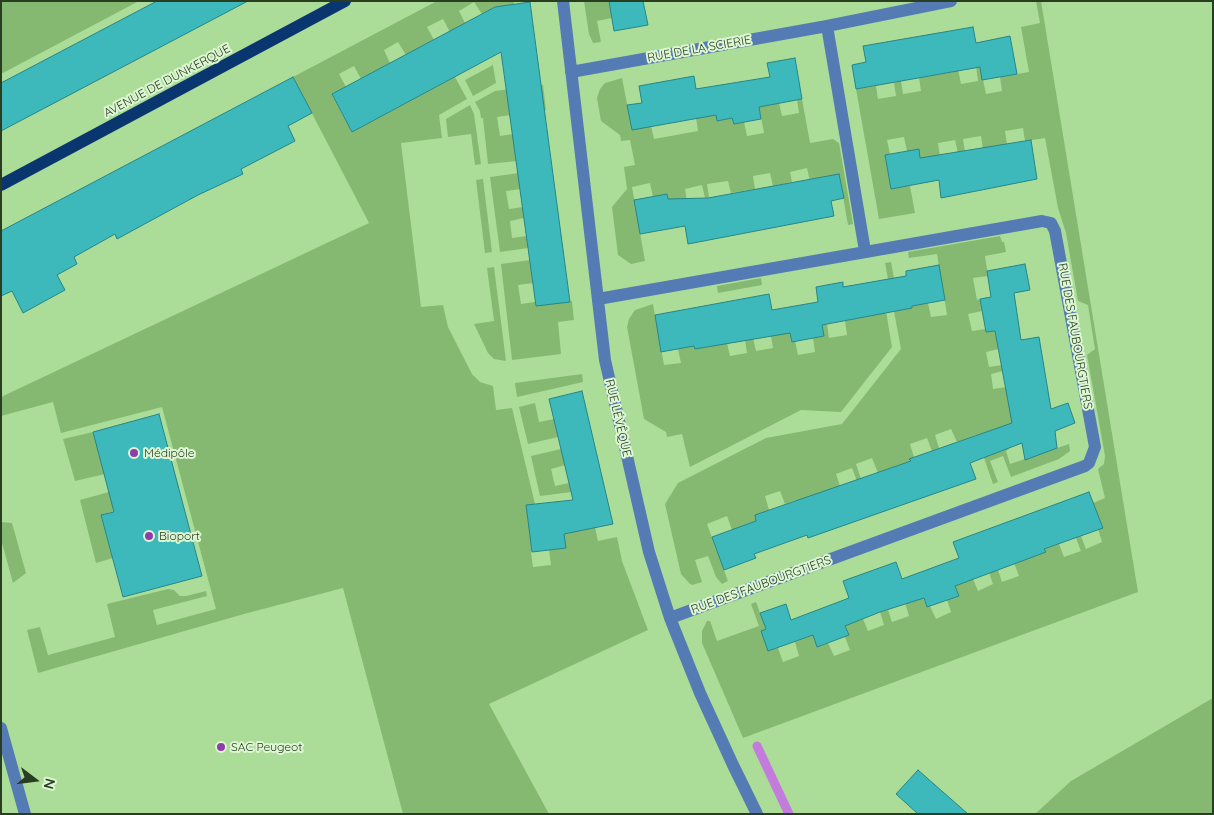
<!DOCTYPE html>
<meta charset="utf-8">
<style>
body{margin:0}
#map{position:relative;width:1214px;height:815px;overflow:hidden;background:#abdd98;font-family:Quicksand,sans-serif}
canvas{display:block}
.frame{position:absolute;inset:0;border:2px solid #293d21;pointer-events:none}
.north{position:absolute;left:10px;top:755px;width:50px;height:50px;-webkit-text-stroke:4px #ddf6d3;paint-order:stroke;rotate:105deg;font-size:14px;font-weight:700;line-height:20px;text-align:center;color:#293d21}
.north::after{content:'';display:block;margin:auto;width:18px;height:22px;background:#293d21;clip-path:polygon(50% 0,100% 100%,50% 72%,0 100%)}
</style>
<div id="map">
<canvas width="1214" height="815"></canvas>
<div class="frame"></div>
<div class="north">N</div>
</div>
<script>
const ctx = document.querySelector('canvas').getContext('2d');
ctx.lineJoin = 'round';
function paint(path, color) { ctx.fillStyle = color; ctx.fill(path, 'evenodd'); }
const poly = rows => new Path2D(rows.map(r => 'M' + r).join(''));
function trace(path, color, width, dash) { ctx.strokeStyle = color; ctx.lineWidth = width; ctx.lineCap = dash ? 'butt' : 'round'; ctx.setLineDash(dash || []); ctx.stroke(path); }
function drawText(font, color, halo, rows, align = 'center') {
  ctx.font = font + ' Quicksand,sans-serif'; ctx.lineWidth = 4; ctx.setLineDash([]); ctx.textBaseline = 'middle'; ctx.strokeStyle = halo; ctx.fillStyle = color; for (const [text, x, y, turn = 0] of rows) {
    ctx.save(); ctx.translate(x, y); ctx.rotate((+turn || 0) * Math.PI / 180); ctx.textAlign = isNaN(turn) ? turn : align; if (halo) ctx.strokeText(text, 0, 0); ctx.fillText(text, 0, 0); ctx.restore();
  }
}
const green = poly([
 [1,1,139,1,1,74],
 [437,1,514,1,514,5,495,7,482,14,474,2,459,11,465,23,450,32,443,19,427,27,434,40,406,55,398,42,384,50,390,63,361,79,354,66,339,74,346,87,332,95,352,132,455,77,467,99,439,115,442,138,401,143,421,307,443,305,448,327,472,374,480,382,493,386,496,410,512,408,535,504,531,552,533,567,551,565,549,550,565,548,564,533,595,527,598,541,617,537,622,561,648,630,489,704,549,814,403,814,343,588,244,614,38,673,27,630,40,627,48,655,115,637,107,604,168,589,174,590,180,596,186,596,206,591,207,596,153,610,157,625,216,609,162,407,61,433,53,402,1,416,1,397,369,223,293,77],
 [584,1,609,1,612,18,597,21,601,42,593,43,589,34],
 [1036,1,1041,1,1138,592,743,738,702,643,702,631,707,621,710,621,717,641,759,626,751,604,756,602,773,649,778,648,783,662,799,656,795,642,813,635,817,647,828,643,834,656,850,650,845,637,849,635,845,625,863,619,868,631,884,625,880,612,888,610,892,622,909,616,905,603,923,597,927,607,930,606,936,619,951,612,947,600,959,596,955,585,973,579,978,591,993,584,989,572,998,570,1002,582,1019,576,1014,563,1045,552,1044,549,1059,544,1064,557,1081,551,1076,538,1081,536,1086,549,1102,542,1098,529,1103,527,1093,503,1105,498,1098,469,1104,464,1105,456,1087,355,1095,349,1088,305,1078,301,1066,233,1058,208,1045,138,1025,141,1023,128,1005,131,1007,144,983,149,981,136,963,139,965,152,958,153,955,140,938,143,940,156,920,159,918,149,907,151,904,137,887,140,890,154,885,155,891,189,910,186,915,213,879,219,856,89,876,86,878,99,896,96,894,83,897,82,901,81,903,94,921,91,919,78,953,72,958,69,961,84,978,81,976,66,980,65,986,94,1002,91,1000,77,1029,72,1021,27,1040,23],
 [493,65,496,83,473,96,465,80],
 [622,78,632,129,651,126,654,139,698,131,696,118,716,114,717,121,732,118,734,124,744,122,747,136,764,133,759,107,779,103,782,116,799,113,797,100,802,99,810,143,833,139,839,143,853,224,848,225,839,174,810,182,807,168,790,172,792,182,773,186,770,173,753,176,755,189,731,193,728,181,707,184,709,197,705,198,702,185,685,189,687,201,669,205,667,194,653,197,650,183,632,187,645,261,631,264,618,255,612,207,627,189,624,167,635,165,630,140,621,141,620,135,601,121,597,98,600,89,605,83],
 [543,85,546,110,497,117,500,136,513,134,517,161,488,164,483,118,481,118,480,111,475,102,495,91],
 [470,105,474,114,481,164,475,165,471,134,448,137,446,119],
 [519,173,521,189,506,191,509,209,523,207,524,218,510,221,512,238,527,236,528,248,500,252,490,177],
 [483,179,492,252,485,253,476,180],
 [1000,236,1002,242,1004,242,1006,252,985,256,988,276,973,278,977,300,980,299,982,311,968,314,972,331,985,329,986,332,998,331,999,349,986,352,989,367,1002,365,1003,371,991,374,993,389,1006,387,1035,409,1007,437,1009,449,1006,451,1010,464,1069,444,1070,451,1059,459,1011,477,1003,456,990,461,998,482,993,484,976,435,957,442,951,429,935,435,939,448,932,451,927,438,910,444,914,457,909,459,911,461,878,473,872,458,856,464,861,479,857,481,852,468,836,474,840,486,798,505,796,500,785,504,780,491,765,496,769,510,755,515,762,537,744,526,732,530,727,516,707,524,728,581,722,584,716,577,708,556,695,560,702,582,692,585,689,583,681,574,665,504,678,483,766,438,842,424,901,349,885,263,891,262,900,310,912,308,912,306,928,303,931,317,947,315,937,254,909,258,908,252],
 [530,260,533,283,518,285,521,304,535,302,536,306,572,301,574,320,558,322,561,354,512,360,501,264],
 [494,267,506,361,494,359,488,353,474,324,494,321,487,268],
 [761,278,762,285,718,293,717,286],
 [881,281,892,347,841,412,801,410,690,467,682,434,667,437,666,432,644,419,627,327,629,319,635,310,653,304,664,365,681,363,678,349,694,346,695,349,727,343,730,356,747,353,745,340,753,338,756,351,773,348,771,336,790,332,792,342,795,341,798,355,815,352,813,338,824,336,822,325,827,324,829,338,847,335,845,321,863,317,861,304],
 [582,374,583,382,517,397,515,383],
 [535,403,539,422,554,419,558,437,528,444,519,407],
 [93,432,105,474,75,481,63,439],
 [561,449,565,465,551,469,555,486,569,483,571,492,540,496,531,456],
 [109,492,115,511,101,515,113,558,96,563,80,500],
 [1,522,12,523,26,573,13,583,1,539],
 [1213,698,1213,814,1035,814,1071,781]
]);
const stream = poly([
 [757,746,789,814]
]);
const building = poly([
 [157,1,248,1,1,131,1,83,157,1],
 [609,1,643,1,648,25,614,31,609,1],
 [530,2,570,302,536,306,501,52,352,132,332,94,495,7,530,2],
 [973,27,976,43,1010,36,1017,74,982,80,980,67,856,89,852,65,866,62,863,46,973,27],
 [795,58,802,99,759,107,761,119,734,124,732,118,717,121,716,115,632,130,627,105,642,103,639,86,694,76,696,89,770,77,767,63,795,58],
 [293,77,312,113,288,126,295,141,241,169,243,174,198,195,117,239,115,234,74,257,77,264,57,275,65,290,23,313,12,291,1,296,1,231,293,77],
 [1031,140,1037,179,941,198,939,180,891,189,885,155,919,149,920,158,1031,140],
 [839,174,844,198,831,201,834,216,688,244,685,226,640,234,634,200,667,194,668,199,708,198,839,174],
 [1025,264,1030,290,1014,293,1021,340,1039,337,1051,409,1068,403,1075,423,1055,431,1057,448,1025,460,1022,443,970,463,976,479,808,538,807,535,754,554,756,558,724,570,712,537,756,521,755,515,911,461,909,459,1012,423,995,331,986,332,980,299,991,297,987,271,1025,264],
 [939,265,945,300,912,306,912,308,822,325,824,336,792,342,790,333,695,349,694,346,661,352,655,315,769,294,772,310,818,302,816,287,843,282,843,287,906,276,906,271,939,265],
 [582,391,613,524,564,534,566,548,532,552,526,505,573,500,549,399,582,391],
 [159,414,202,576,123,597,101,515,114,512,93,432,159,414],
 [1089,492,1103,528,1044,549,1046,552,955,586,959,596,927,607,924,598,880,612,845,626,849,635,817,647,813,635,768,651,761,631,766,629,760,613,786,604,791,620,849,598,843,581,896,562,902,579,959,558,953,542,1089,492],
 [918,770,968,814,918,814,896,794,918,770]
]);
const minor = poly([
 [563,1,605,360,649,552,670,618,700,693,733,765,757,814],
 [827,26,865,251],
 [571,72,827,26,951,1],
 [598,299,1042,221,1051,223,1055,231,1095,447,1089,463,1085,466,670,618],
 [1,728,25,814]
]);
const major = poly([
 [1,185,345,1]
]);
const markers = [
 [134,453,5,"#903caa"],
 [149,536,5,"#903caa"],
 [221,747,5,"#903caa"]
];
const streetNames = [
 ["RUE DE LA SCIERIE",699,49,-10],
 ["AVENUE DE DUNKERQUE",167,81,-28],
 ["RUE DES FAUBOURGTIERS",1075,336,80],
 ["RUE LÉVÊQUE",618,418,77],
 ["RUE DES FAUBOURGTIERS",761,585,-20]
];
const poiNames = [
 ["Médipôle",144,453],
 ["Bioport",159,536],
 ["SAC Peugeot",231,747]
];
paint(green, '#85b971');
trace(stream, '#c37bdc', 9);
paint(building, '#3db9bc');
trace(building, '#268587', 1);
trace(minor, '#547bb3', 12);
trace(major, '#09366f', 12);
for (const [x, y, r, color] of markers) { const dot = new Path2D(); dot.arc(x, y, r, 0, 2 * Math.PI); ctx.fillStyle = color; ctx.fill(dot); trace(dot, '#ddf6d3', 2); }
drawText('12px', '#293d21', '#ddf6d3', streetNames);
drawText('12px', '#293d21', '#ddf6d3', poiNames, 'left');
</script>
